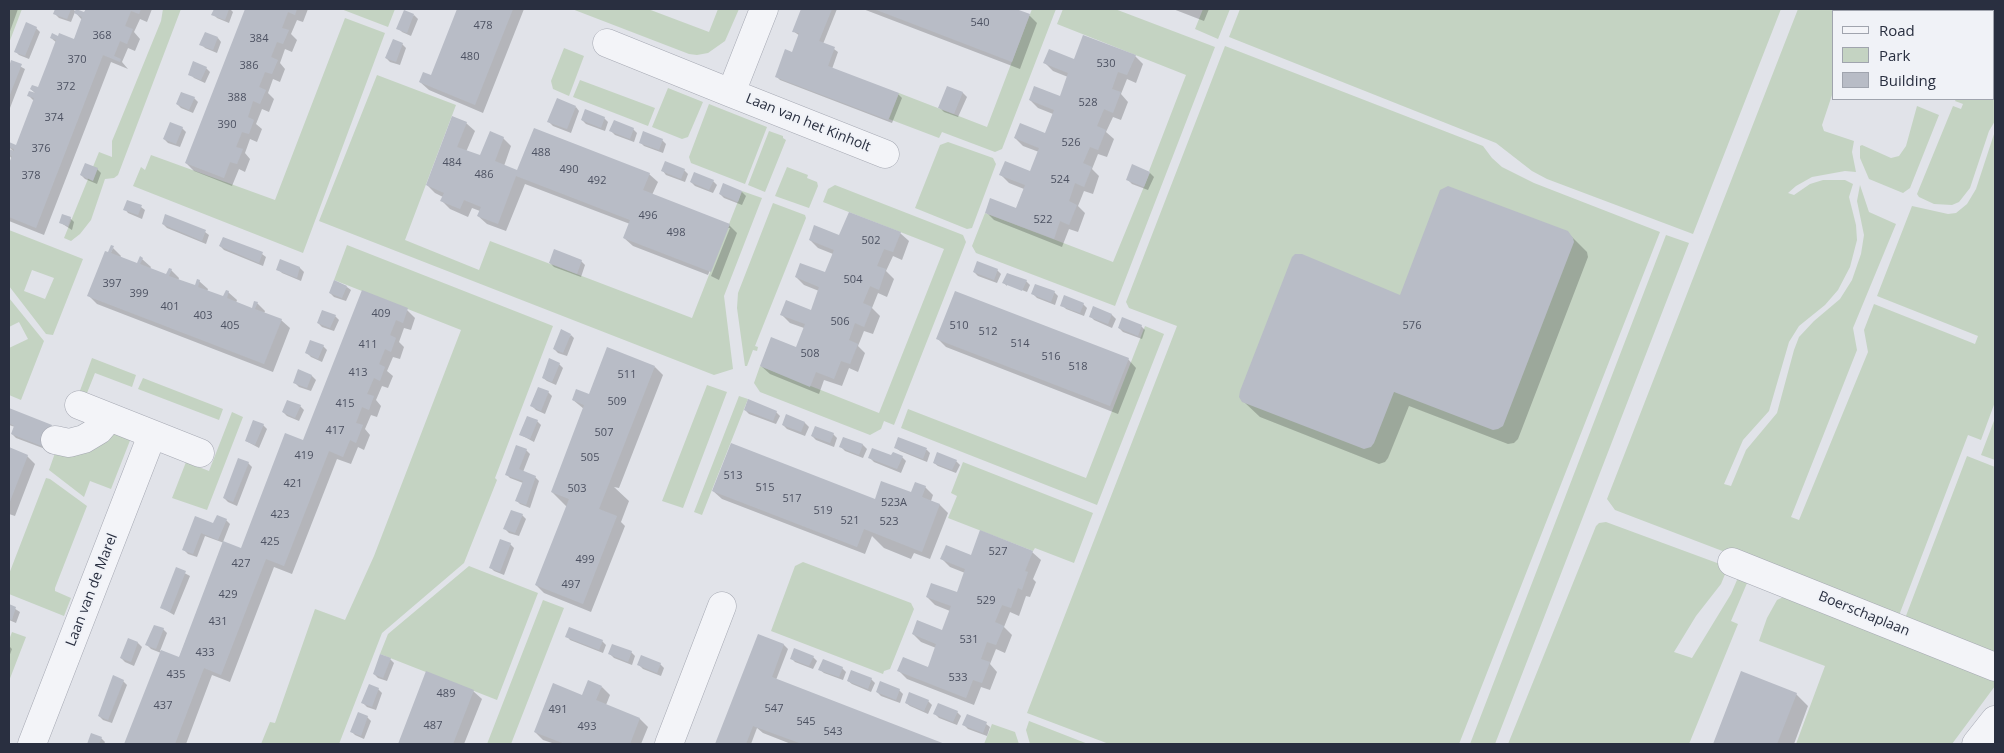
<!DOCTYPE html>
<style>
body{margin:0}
#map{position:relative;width:2004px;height:753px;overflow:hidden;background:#e1e3e9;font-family:"Open Sans",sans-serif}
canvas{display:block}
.frame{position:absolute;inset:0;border:10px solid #292f40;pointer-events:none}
.legend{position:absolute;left:1832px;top:10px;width:162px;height:90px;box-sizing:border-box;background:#f0f2f7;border:1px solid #a0a4ae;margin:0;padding:6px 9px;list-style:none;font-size:15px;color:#292f40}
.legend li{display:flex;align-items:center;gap:10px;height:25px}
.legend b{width:25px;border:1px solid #a0a4ae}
</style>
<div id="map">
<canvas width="2004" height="753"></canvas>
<div class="frame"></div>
<ul class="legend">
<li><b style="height:6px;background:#f3f4f8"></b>Road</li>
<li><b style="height:14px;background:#c4d3c2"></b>Park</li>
<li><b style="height:14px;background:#b8bcc6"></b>Building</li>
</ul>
</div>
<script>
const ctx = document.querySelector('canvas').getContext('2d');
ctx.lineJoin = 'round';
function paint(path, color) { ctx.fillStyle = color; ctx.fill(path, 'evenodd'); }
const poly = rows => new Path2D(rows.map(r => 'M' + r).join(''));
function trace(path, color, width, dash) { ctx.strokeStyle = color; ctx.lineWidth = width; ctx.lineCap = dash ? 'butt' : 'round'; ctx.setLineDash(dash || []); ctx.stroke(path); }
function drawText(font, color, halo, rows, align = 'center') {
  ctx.font = font + ' "Open Sans",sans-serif'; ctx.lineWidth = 4; ctx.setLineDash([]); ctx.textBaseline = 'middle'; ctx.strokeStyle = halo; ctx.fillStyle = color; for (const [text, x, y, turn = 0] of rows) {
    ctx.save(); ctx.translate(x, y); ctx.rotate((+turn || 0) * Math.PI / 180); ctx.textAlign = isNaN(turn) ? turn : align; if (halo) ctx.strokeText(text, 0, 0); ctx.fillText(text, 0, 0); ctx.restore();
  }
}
const green = poly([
 [9,9,22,9,9,43],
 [163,9,181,9,118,175,114,178,105,179,91,220,80,234,71,241,64,238,99,152,112,157,112,141,117,129,161,21],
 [341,9,395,9,388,27],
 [572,9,648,9,709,32,718,9,739,9,725,41,708,53,697,55,689,54],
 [1032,9,1056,9,1002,149,995,152,942,132,939,138,889,119,899,93,987,127],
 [1063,9,1115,9,1215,47,1115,306,976,253,972,246,985,213,1113,262,1150,172,1149,171,1186,75,1057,24],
 [1203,9,1230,9,1218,39,1195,29],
 [1240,9,1781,9,1693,234,1547,179,1532,171,1496,143,1229,37],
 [1798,9,1863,9,1862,11,1833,11,1833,92,1822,125,1824,131,1854,141,1852,152,1856,172,1845,171,1812,177,1796,186,1788,193,1794,195,1810,184,1823,180,1845,180,1853,184,1849,197,1856,225,1857,240,1850,267,1838,290,1825,305,1799,326,1789,342,1769,411,1743,440,1724,484,1731,486,1746,450,1777,413,1794,350,1799,337,1814,321,1840,299,1852,280,1861,254,1864,235,1857,201,1860,185,1869,212,1896,224,1853,328,1857,350,1791,517,1799,520,1868,352,1864,330,1874,304,1975,344,1978,336,1877,296,1912,206,1948,214,1956,213,1967,204,1976,189,1995,131,1995,402,1981,440,1968,435,1898,618,1615,510,1607,499],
 [345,18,385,33,303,253,133,186,141,167,145,170,151,155,275,200],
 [1225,46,1483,146,1492,158,1502,167,1534,183,1660,232,1459,744,1109,744,1027,713,1177,326,1129,308,1126,302],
 [564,48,584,56,569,96,553,89,551,81],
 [1993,58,1995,59,1995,121,1989,131,1970,188,1959,202,1952,205,1934,204,1919,197,1917,194,1953,106,1961,109,1963,104,1955,101,1956,99,1993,99],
 [377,75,456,105,405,240,479,270,490,241,692,318,742,191,762,198,724,296,733,369,714,375,319,221],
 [580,80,655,108,648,126,573,97],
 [668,88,703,102,688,137,682,139,652,127],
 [709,104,767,127,745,184,691,163,689,157],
 [1917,106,1939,115,1910,188,1903,193,1869,179,1860,158,1860,146,1862,145,1891,158,1899,156,1906,146],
 [769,131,783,136,783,138,786,140,765,192,748,185],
 [948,142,993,158,996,164,972,228,967,229,915,208,940,145],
 [787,167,808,175,807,178,817,182,818,186,809,208,775,196],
 [835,185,963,235,966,242,894,425,884,421,881,429,870,435,760,392,754,383,760,366,879,413,944,249,823,202,828,189],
 [773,203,805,215,806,218,755,346,758,347,757,351,753,350,747,366,745,366,737,308,738,293],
 [9,230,83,259,53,335,46,334,9,286],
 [32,270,54,278,45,299,24,291],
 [1666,235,1689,243,1495,744,1470,744],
 [347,245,553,326,495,478,497,480,464,563,382,633,339,744,261,744,270,722,275,723,315,609,345,620,374,556,461,330,334,280],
 [9,298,44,341,21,400,9,395,9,348,28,339,19,322,9,327],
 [1145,326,1164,334,1097,505,901,428,908,409,1086,478],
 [92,358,136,375,132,387,95,373,85,398,78,396],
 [143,378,223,409,219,420,138,389],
 [707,385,727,392,683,508,662,501],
 [739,396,748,399,702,515,694,512],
 [232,412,243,417,207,510,172,498,186,462,209,471],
 [1995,418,1995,460,1981,455],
 [112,433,131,438,111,489,90,481,84,497,49,470,55,453],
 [1967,456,1995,467,1995,656,1904,621],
 [963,462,1093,513,1074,563,1035,548,1033,551,948,518,957,496,951,493],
 [46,478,50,479,87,506,55,588,55,591,71,598,64,616,9,594,9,574],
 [1606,522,1728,567,1721,584,1696,616,1674,652,1692,658,1731,594,1740,573,1750,576,1731,621,1738,624,1689,744,1508,744,1596,526,1599,523],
 [803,562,911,603,914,609,890,669,884,671,883,674,771,631,795,566],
 [469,566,538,593,497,700,380,654,388,634],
 [1785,596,1995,676,1995,686,1952,744,1796,744,1825,666,1759,641,1767,618,1777,600],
 [543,600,564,608,511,744,487,744],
 [12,632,26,637,9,681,9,640],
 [1029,721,1088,744,1030,744,1026,730],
 [992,724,1015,732,1019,744,984,744]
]);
const shadow = poly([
 [9,9,18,9,9,34],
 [57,9,73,9,76,12,85,14,87,9,152,9,147,22,140,19,134,32,140,39,135,51,128,48,122,62,128,69,111,62,44,235,9,221,9,167,12,159,9,155,9,151,16,154,9,147,17,146,34,101,29,96,36,94,31,89,39,89,57,43,51,38,74,40,82,20,75,12,71,22,59,18,55,14],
 [215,9,230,9,233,12,229,23,217,18,213,14],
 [246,9,308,9,303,22,297,20,291,34,297,40,292,52,285,49,280,63,285,69,280,82,273,79,268,93,274,99,269,112,262,109,256,124,262,129,257,142,250,139,245,153,250,159,245,172,239,169,232,186,194,171,186,163],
 [459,9,524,9,483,113,429,90,420,82,432,77],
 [802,9,837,9,823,44,834,49,838,52,832,69,898,94,902,98,892,123,780,80,776,76,793,54,800,36,793,31],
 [863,9,1013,9,1029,15,1037,23,1020,69],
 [1173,9,1209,9,1204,21],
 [1874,9,1932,9,1931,11,1874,11],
 [414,15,418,19,411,36,402,32,398,28],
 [36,28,40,32,29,59,19,55,16,52],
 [218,38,221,42,217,53,205,48,201,44],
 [402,44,406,48,400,65,390,62,386,58],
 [1135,56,1143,64,1136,83,1127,79,1121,94,1128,102,1121,120,1113,117,1106,132,1114,139,1107,157,1098,154,1092,169,1099,176,1093,194,1084,191,1078,206,1085,213,1078,232,1069,229,1062,247,994,220,986,212,1016,209,1024,189,1009,183,1001,175,1031,173,1039,152,1023,146,1015,138,1045,135,1053,114,1038,108,1030,100,1060,98,1068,77,1053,71,1045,63],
 [12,62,25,69,10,108,9,70],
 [206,68,210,72,205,83,194,78,190,74],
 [948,87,963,93,967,97,958,117,944,112,940,108],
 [194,98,198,102,193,113,181,108,177,104],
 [576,107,579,111,571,133,553,126,549,122],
 [604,118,608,122,605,131,586,124,582,120],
 [466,123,475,131,466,152,481,157,503,138,511,146,504,166,518,172,649,174,658,182,652,195,729,225,737,233,719,280,711,276,730,228,727,228,708,275,633,246,624,238,630,224,525,184,506,231,487,224,478,216,480,211,472,208,468,217,450,209,442,201,443,197,435,193,427,185],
 [182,128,186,132,180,147,168,143,164,139],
 [633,129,637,133,634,142,615,135,611,131],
 [662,140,666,144,663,153,644,146,640,142],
 [97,169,101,173,97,184,85,179,81,175],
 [684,170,688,174,685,182,666,175,663,171],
 [1150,173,1154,177,1148,190,1132,184,1128,180],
 [713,181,717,185,713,193,695,186,691,182],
 [724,185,742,192,746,196,742,205,724,198,720,194],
 [141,207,145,210,142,219,128,213,125,209],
 [70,218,74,222,72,230,61,223],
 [163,224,205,232,209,235,206,244,167,228],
 [1567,232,1587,252,1588,257,1518,439,1514,443,1508,444,1409,406,1388,458,1385,462,1379,464,1260,417,1244,402,1401,296],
 [900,233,909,241,902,260,893,256,886,271,894,279,887,297,878,293,872,308,880,316,873,334,864,331,858,346,865,353,858,372,849,368,842,386,824,380,819,394,770,374,761,366,797,349,804,328,790,323,781,314,811,312,819,291,804,285,796,277,825,274,833,254,818,248,810,240],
 [223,238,262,254,266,257,263,266,224,250,220,246],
 [113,248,121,256,120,258,138,265,142,259,151,267,150,269,167,276,171,270,179,278,178,281,195,287,199,281,208,289,207,292,224,298,228,292,237,300,236,303,253,309,257,303,265,311,264,314,281,320,290,328,273,372,97,304,89,296],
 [281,261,300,268,304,272,301,281,282,273,278,269],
 [581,261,585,265,581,277,554,267,550,263],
 [997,270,1001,274,997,283,978,276,974,272],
 [1026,281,1030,285,1027,292,1007,284,1007,286,1004,283],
 [347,287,351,290,346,301,334,297,330,293],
 [362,292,407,310,415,318,411,330,404,328,399,342,404,347,400,359,393,357,387,371,393,376,388,388,382,386,376,400,381,406,377,417,371,415,365,429,370,435,364,450,358,447,351,464,337,459,292,574,274,567,230,682,212,675,186,744,126,744,161,653,151,649,147,645,163,629,167,633,160,651,179,658,224,543,205,536,197,557,188,554,184,550,196,517,214,524,226,520,230,524,223,542,242,550,304,442],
 [1054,292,1058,296,1055,305,1037,298,1033,294],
 [1083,304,1087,308,1084,316,1066,309,1062,305],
 [1112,315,1116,319,1112,328,1094,320,1090,316],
 [335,316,339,320,334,331,322,327,318,323],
 [1141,326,1145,330,1142,339,1123,332,1119,328],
 [571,335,574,338,567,356,558,353,554,349],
 [938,339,1128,359,1136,368,1118,414,946,347],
 [323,346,327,350,322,362,311,357,307,353],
 [559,364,563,368,556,385,547,381,543,378],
 [655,367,663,375,619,488,614,487,629,501,621,522,625,526,591,612,544,593,536,585,567,507,552,492,584,409,573,400,589,396],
 [299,371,312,376,316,380,311,391,299,387,295,383],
 [548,392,552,396,545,414,536,410,532,406],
 [300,406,304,410,299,421,287,416,283,412],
 [9,409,52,426,56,430,48,450,16,438,12,434,15,427,9,425],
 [745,410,776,412,780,416,776,424,749,414],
 [787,416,805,423,809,427,805,436,787,429,783,425],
 [537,421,541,425,534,442,521,435],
 [263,425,267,429,259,448,246,441],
 [833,434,837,438,834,447,816,440,812,436],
 [844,438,863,445,867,449,863,458,845,451,841,447],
 [899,439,927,450,930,453,927,462,900,451,896,448],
 [9,449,27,456,35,464,15,516,9,514],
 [526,450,530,454,523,472,535,477,539,481,530,508,520,504,516,500,523,483,510,478,506,474],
 [892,457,902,457,906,461,901,473,874,462,870,458],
 [956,461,960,465,956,473,938,466,934,463],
 [248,463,252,467,237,506,228,502,224,498],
 [925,487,933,495,931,501,940,505,948,513,930,559,914,553,911,559,884,548,872,536,865,554,722,499,713,491,876,500,911,495],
 [522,515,526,519,519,536,509,533,505,529],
 [510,544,514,548,504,575,494,571,490,567],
 [1032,552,1041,560,1033,579,1036,582,1030,597,1026,596,1019,616,1010,612,1004,627,1012,635,1005,653,996,649,990,664,997,672,990,690,981,687,974,705,907,679,899,671,928,668,936,648,921,642,913,634,943,631,950,611,935,605,927,597,957,594,965,573,950,567,942,559],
 [177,569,190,576,174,615,162,608],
 [9,605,20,612,16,623,9,620],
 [759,635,784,645,788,649,776,680,942,744,791,744,763,733,757,728,751,744,716,744],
 [567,636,602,641,606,645,603,653,570,640],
 [129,639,138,643,142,647,134,666,125,662,121,658],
 [9,646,12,649,9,657],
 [631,652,635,656,632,665,614,658,610,654],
 [813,657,817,661,813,669,795,662,791,658],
 [390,659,394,663,387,681,378,678,374,674],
 [660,664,664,668,661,676,643,669,639,665],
 [842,668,846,672,843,680,824,673,820,670],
 [427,673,473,691,482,699,464,744,399,744],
 [1742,673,1796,694,1808,706,1794,744,1714,744],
 [871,679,875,683,871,692,852,684,848,681],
 [123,681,127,685,112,723,103,720,99,716],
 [602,687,610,695,606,705,640,719,648,727,641,744,555,744,543,740,535,732,583,696],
 [378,689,382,693,376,710,367,707,363,703],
 [899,690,903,694,900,703,881,696,877,692],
 [928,701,932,705,928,714,910,706,906,703],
 [957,712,961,716,957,725,939,718,935,714],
 [367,717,371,721,364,739,355,735,351,731],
 [986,724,990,727,987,736,968,729,964,725],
 [92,734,101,738,105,742,104,744,88,744]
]);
const building = poly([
 [55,9,71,9,67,19,53,14],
 [76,9,84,12,86,9,141,9,139,14,131,11,125,26,133,29,127,44,120,41,114,56,121,59,120,62,103,55,36,228,9,217,9,163,12,156,9,155,9,149,14,151,14,149,9,147,9,142,16,145,34,98,27,96,29,91,36,93,30,89,32,85,38,87,47,64,56,40,50,38,52,33,58,36,59,33,74,39,82,17,74,13],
 [214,9,229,9,225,20,211,15],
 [245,9,297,9,295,15,288,12,282,28,289,30,283,44,277,42,271,57,278,60,272,74,265,72,259,87,266,90,260,104,253,101,248,117,254,120,249,134,242,132,236,147,243,149,237,164,230,162,224,178,185,163],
 [457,9,513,9,475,105,419,82,423,72,431,75],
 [801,9,832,9,819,41,835,47,828,66,899,93,888,120,775,77,785,49,792,52,799,33,792,32],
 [874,9,1016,9,1030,14,1012,62],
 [1873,9,1916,9,1915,11,1872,11],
 [404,10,414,14,407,33,396,29],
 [26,22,37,27,25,56,14,52],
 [205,32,218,37,213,50,199,45],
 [1083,35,1136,55,1127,75,1118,72,1112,89,1121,92,1113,113,1104,109,1097,126,1106,130,1098,150,1090,147,1083,163,1092,167,1084,187,1075,183,1069,201,1077,205,1069,225,1060,221,1054,239,985,213,990,198,1016,208,1025,185,999,175,1005,161,1030,171,1039,148,1014,138,1020,123,1045,133,1054,110,1029,100,1034,86,1060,96,1068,73,1043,63,1049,49,1074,59],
 [393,39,403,43,396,62,385,58],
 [11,60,22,64,9,97,9,67],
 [193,61,207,67,201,80,188,75],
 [947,86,963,92,954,114,938,108],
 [181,92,195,97,189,110,176,104],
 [557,98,576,106,567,129,547,122],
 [585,109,605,117,601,128,581,120],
 [452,116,467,122,457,147,480,155,490,131,504,137,495,161,517,170,534,128,650,173,643,190,730,224,711,272,623,238,630,220,516,176,498,224,477,216,481,207,464,200,460,209,440,201,444,193,426,185],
 [614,120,634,128,630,139,609,131],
 [170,122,183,127,176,144,163,139],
 [643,131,663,139,659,150,639,143],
 [665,161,685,169,681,179,661,171],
 [85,163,98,168,93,181,80,175],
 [1132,164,1150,172,1144,187,1126,180],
 [694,172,714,180,709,190,690,182],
 [723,183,742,191,738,202,719,194],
 [1448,186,1568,231,1573,238,1574,242,1503,426,1498,429,1493,430,1394,392,1374,443,1371,447,1364,449,1242,402,1239,397,1240,391,1292,257,1295,254,1302,254,1400,295,1440,190],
 [127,200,142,205,138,215,123,210],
 [849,212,901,232,893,252,884,249,877,266,886,269,879,290,870,286,863,303,872,307,864,327,855,323,849,340,858,344,850,364,841,361,834,379,816,372,810,387,760,366,771,337,796,347,805,324,780,315,786,300,811,310,819,287,795,277,800,263,825,272,834,250,809,240,814,225,839,235],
 [62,214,71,217,68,226,59,223],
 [165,214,206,230,202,241,162,224],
 [223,237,263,252,259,263,219,246],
 [111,245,114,246,111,253,137,263,140,256,143,258,140,264,166,274,169,268,172,269,169,276,195,285,197,279,200,280,198,287,223,296,226,290,229,291,227,298,252,308,254,301,258,302,255,309,282,319,264,364,87,296,105,251,108,252],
 [554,249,582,260,577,274,549,263],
 [280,259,300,267,297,278,276,270],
 [977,261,998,269,994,280,973,272],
 [1007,273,1027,280,1022,291,1002,283],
 [334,280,347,286,342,298,329,293],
 [1035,284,1055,291,1051,302,1031,294],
 [362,290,408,308,403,323,396,320,390,335,396,338,391,352,385,349,379,364,385,367,380,381,374,378,367,394,374,396,369,410,362,407,356,423,363,425,356,443,350,440,343,457,329,451,284,566,266,559,221,675,204,668,175,744,124,744,161,650,179,657,223,541,241,548,285,433,303,440],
 [955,291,1129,358,1110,406,936,339],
 [1064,295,1084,303,1080,313,1060,306],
 [1093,306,1112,314,1108,324,1089,317],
 [322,310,336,315,330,328,317,323],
 [1122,317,1142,325,1138,336,1118,328],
 [561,329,571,334,563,353,553,349],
 [310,340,324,345,318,359,305,353],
 [607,347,655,366,599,509,617,516,583,604,535,585,569,499,551,492,584,405,572,400,576,389,589,394],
 [549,358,560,363,552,382,542,378],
 [298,369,312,375,307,388,293,383],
 [538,387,549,391,541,411,530,406],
 [748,399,777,411,773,421,744,410],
 [287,400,301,405,295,418,282,412],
 [9,408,52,425,44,447,11,434,14,426,9,423],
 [786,414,805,422,801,432,782,425],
 [527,416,538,420,530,439,519,435],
 [253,420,264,424,255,445,245,441],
 [815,426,834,433,830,443,811,436],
 [843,437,863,444,859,455,839,447],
 [898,437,927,448,923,459,894,448],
 [731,443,875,499,881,481,911,492,915,482,926,486,922,497,940,504,922,552,864,529,857,547,712,491],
 [516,445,527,449,519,469,536,476,526,505,515,501,523,481,505,475],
 [9,447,28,455,9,504],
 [872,448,891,455,893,452,903,456,897,469,868,458],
 [937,452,957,460,952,470,933,463],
 [238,458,249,462,233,502,223,498],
 [511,510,523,514,515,533,503,529],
 [217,515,227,519,218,540,201,533,193,554,182,550,195,516,213,523],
 [980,530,1033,551,1025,571,1028,572,1022,590,1018,588,1011,608,1002,605,995,622,1004,626,996,645,987,642,981,659,990,662,982,683,973,680,966,698,897,671,903,657,928,667,936,644,912,634,917,620,942,630,951,606,926,597,931,583,957,592,965,569,940,559,946,545,971,555],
 [500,539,511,543,500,572,489,568],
 [176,567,186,571,170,612,160,608],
 [9,604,16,607,12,620,9,619],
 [154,625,164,628,156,649,145,645],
 [569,627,603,640,599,650,565,637],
 [758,634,784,644,772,677,945,744,802,744,753,726,746,744,715,744],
 [128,638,138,642,131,662,120,658],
 [612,644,632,651,628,662,608,654],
 [794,648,814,656,809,666,790,659],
 [380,654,391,658,383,678,373,674],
 [641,655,661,663,657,673,637,665],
 [823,659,843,667,839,677,818,670],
 [851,670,872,678,868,689,847,681],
 [426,671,474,690,453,744,398,744],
 [1741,671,1797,693,1777,744,1713,744],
 [113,675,124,680,108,720,98,716],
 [588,680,602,686,596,700,640,718,630,744,565,744,534,732,553,683,582,695],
 [880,681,900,689,896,700,876,692],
 [369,684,379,688,372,707,361,703],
 [909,692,929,700,924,711,905,703],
 [938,703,958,711,953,722,933,714],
 [358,712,368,716,361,736,350,732],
 [967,714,987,722,983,733,962,725],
 [91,733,102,737,99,744,87,744]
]);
const minor = poly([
 [1985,9,1991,11],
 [607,43,731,93,764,9],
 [731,93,885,154],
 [79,405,200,453],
 [55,440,69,443,84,439,99,430,109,418],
 [1732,562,1995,667],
 [32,744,152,435],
 [669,744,722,606],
 [1976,744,1995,720]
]);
const numberNames = [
 ["540",980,23],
 ["478",483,26],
 ["368",102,36],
 ["384",259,39],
 ["480",470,57],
 ["370",77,60],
 ["530",1106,64],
 ["386",249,66],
 ["372",66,87],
 ["388",237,98],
 ["528",1088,103],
 ["374",54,118],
 ["390",227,125],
 ["526",1071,143],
 ["376",41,149],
 ["488",541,153],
 ["484",452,163],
 ["490",569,170],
 ["486",484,175],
 ["378",31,176],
 ["524",1060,180],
 ["492",597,181],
 ["496",648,216],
 ["522",1043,220],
 ["498",676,233],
 ["502",871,241],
 ["504",853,280],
 ["397",112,284],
 ["399",139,294],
 ["401",170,307],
 ["409",381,314],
 ["403",203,316],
 ["506",840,322],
 ["405",230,326],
 ["510",959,326],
 ["576",1412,326],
 ["512",988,332],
 ["514",1020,344],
 ["411",368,345],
 ["508",810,354],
 ["516",1051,357],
 ["518",1078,367],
 ["413",358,373],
 ["511",627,375],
 ["509",617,402],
 ["415",345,404],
 ["417",335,431],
 ["507",604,433],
 ["419",304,456],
 ["505",590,458],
 ["513",733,476],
 ["421",293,484],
 ["515",765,488],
 ["503",577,489],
 ["517",792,499],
 ["523A",894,503],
 ["519",823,511],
 ["423",280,515],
 ["521",850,521],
 ["523",889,522],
 ["425",270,542],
 ["527",998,552],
 ["499",585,560],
 ["427",241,564],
 ["497",571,585],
 ["429",228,595],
 ["529",986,601],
 ["431",218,622],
 ["531",969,640],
 ["433",205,653],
 ["435",176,675],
 ["533",958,678],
 ["489",446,694],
 ["437",163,706],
 ["547",774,709],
 ["491",558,710],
 ["545",806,722],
 ["487",433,726],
 ["493",587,727],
 ["543",833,732]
];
const streetNames = [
 ["Laan van het Kinholt",808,123,22],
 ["Laan van de Marel",92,590,-69],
 ["Boerschaplaan",1864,614,22]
];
paint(green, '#c4d3c2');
paint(shadow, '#0003');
paint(building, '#b8bcc6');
trace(minor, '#a6a9b3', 29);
trace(minor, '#f3f4f8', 28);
drawText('11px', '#4d5262', null, numberNames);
drawText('14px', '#292f40', '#f0f2f7', streetNames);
</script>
